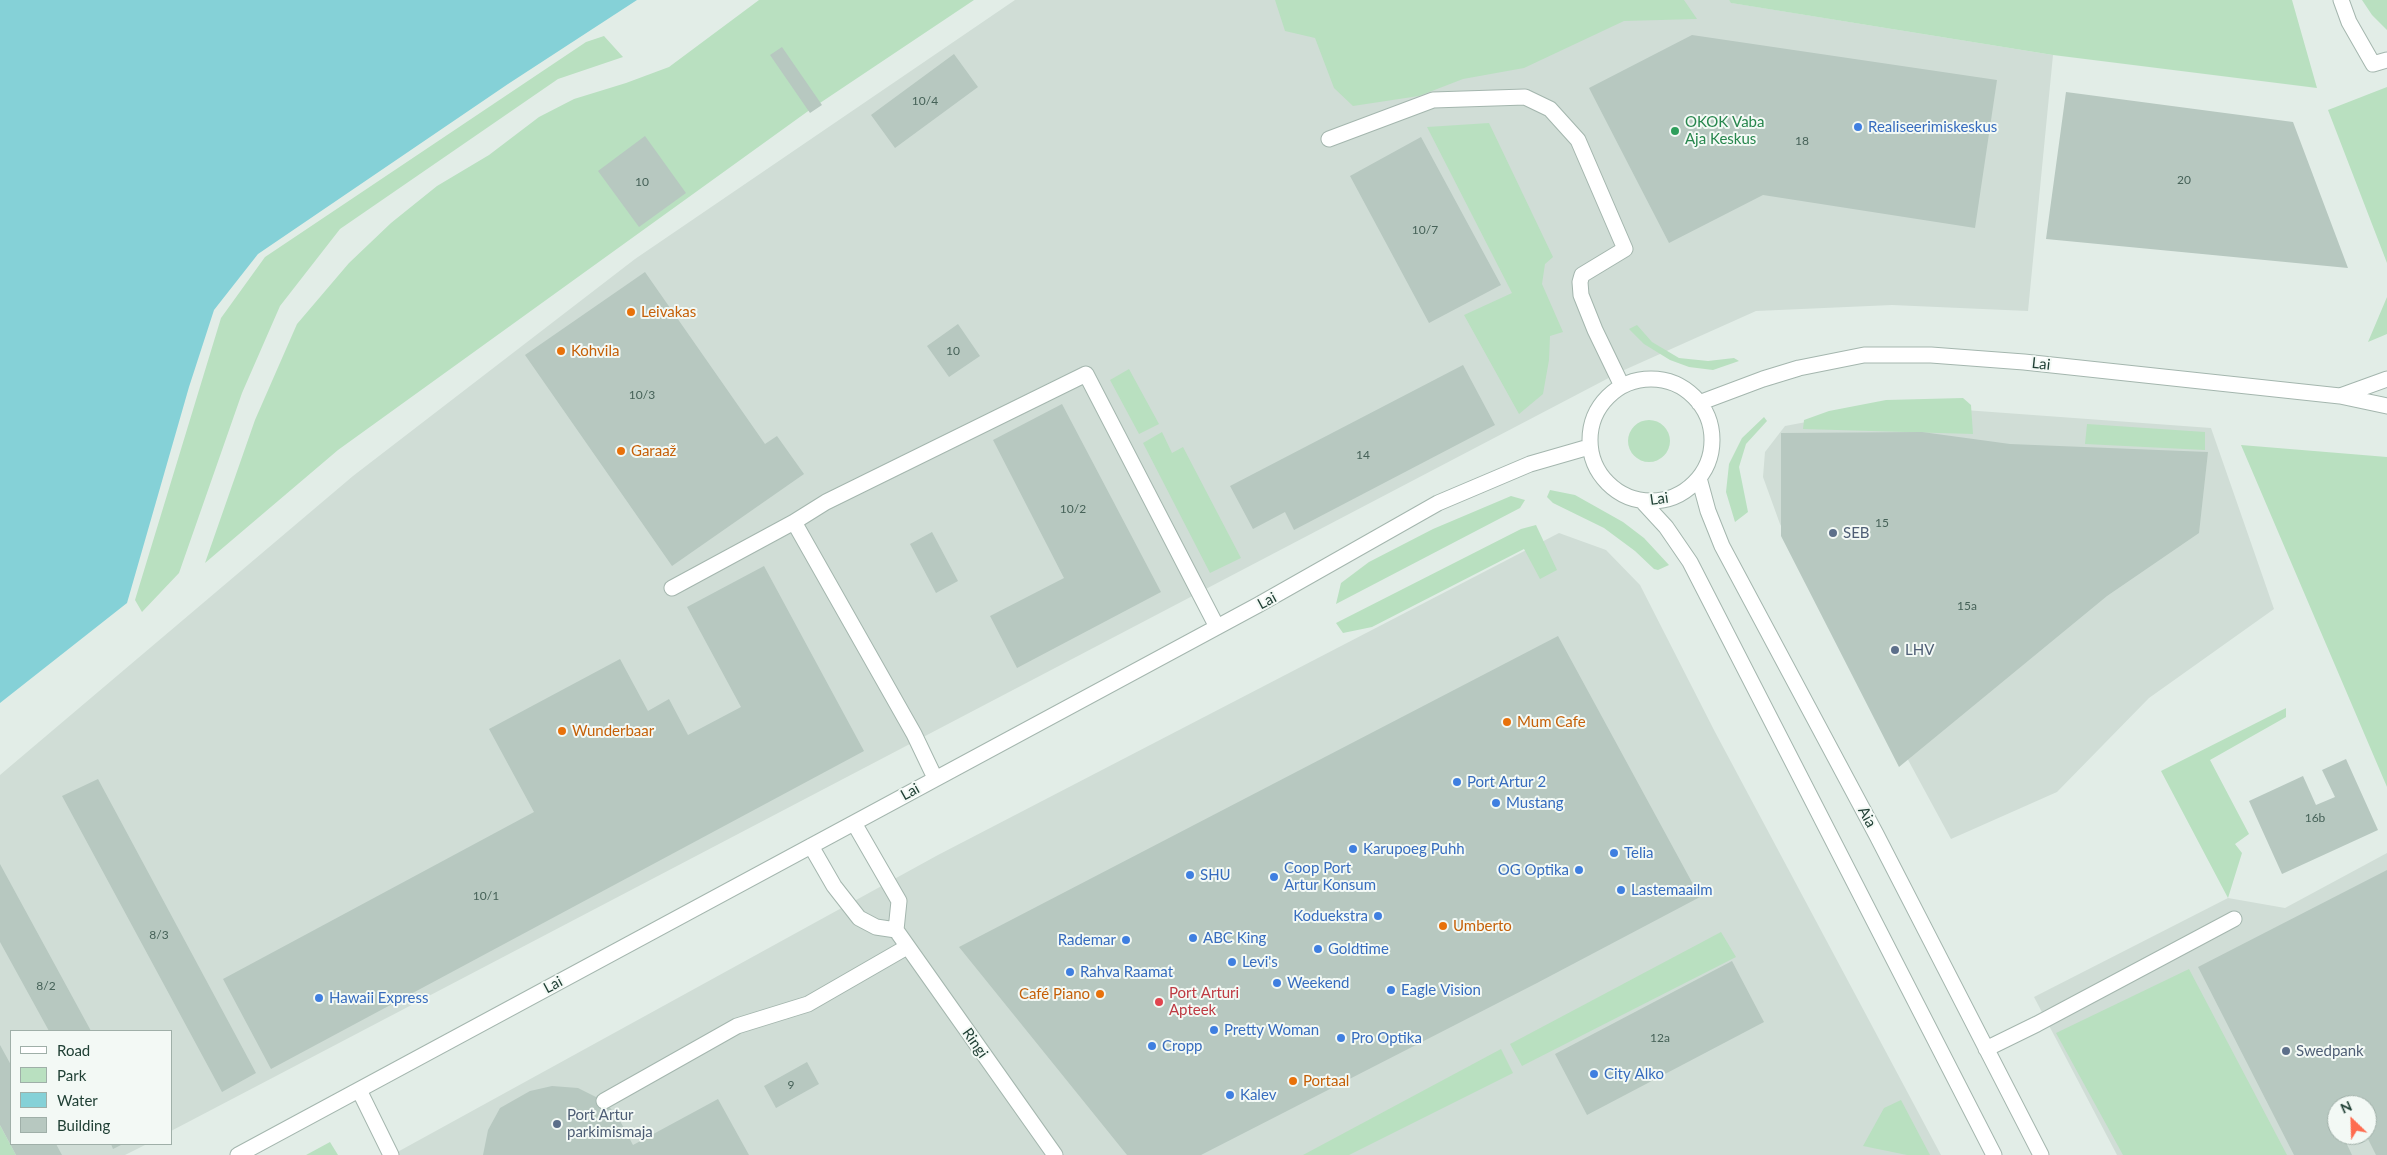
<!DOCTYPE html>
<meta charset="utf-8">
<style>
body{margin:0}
#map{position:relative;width:2387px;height:1155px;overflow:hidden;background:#e2ede7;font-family:Lato,sans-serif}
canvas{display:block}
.legend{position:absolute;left:10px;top:1030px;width:162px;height:115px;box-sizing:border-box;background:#f3f9f5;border:1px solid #9fafa8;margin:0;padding:6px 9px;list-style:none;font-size:15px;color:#204035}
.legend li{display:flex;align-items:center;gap:10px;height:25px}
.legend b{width:25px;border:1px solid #9fafa8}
.north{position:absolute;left:2327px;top:1095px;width:50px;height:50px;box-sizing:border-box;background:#f3f9f5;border:1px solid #9fafa8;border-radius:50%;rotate:336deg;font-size:14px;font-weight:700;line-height:20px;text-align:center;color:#204035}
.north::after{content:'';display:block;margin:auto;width:18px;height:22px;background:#fe6c4f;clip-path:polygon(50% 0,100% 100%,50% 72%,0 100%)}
</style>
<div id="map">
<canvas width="2387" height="1155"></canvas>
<ul class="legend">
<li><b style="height:6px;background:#fff"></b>Road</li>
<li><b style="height:14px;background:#b9e0c0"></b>Park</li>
<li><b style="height:14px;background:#85d1d7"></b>Water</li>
<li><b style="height:14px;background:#b7c8c0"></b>Building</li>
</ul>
<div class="north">N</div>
</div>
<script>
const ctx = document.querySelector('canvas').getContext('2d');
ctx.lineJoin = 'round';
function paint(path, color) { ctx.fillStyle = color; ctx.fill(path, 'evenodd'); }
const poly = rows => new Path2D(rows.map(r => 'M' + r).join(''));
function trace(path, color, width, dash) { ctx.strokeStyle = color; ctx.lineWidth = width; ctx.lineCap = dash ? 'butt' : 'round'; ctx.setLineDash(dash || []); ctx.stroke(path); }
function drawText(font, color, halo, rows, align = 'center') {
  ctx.font = font + ' Lato,sans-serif'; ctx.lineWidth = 4; ctx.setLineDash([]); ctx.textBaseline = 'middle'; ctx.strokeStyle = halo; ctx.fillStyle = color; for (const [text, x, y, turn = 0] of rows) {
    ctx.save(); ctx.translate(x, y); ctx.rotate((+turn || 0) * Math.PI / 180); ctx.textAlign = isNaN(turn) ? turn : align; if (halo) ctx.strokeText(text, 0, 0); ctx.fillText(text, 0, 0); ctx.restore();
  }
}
const built = poly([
 [1015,0,1729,0,1732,3,2053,55,2028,311,1892,305,1756,311,1622,371,171,1131,171,1031,11,1031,11,1144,147,1144,125,1155,16,1155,0,1125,0,775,353,476,635,259],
 [1896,405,2211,428,2274,609,2149,698,2057,792,1951,839,1780,524,1763,477,1765,452,1785,426],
 [1559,533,1606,550,1640,585,1715,732,1941,1155,392,1155,938,855],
 [2387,853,2387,1155,2117,1155,2034,997,2228,898,2285,908],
 [2337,1105,2367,1105,2367,1135,2337,1135]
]);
const green = poly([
 [759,0,974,0,811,109,338,450,205,563,255,420,297,324,349,263,391,223,437,186,489,155,539,117,574,99,626,83,669,67],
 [1275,0,1684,0,1697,19,1624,21,1524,68,1463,79,1419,96,1353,106,1334,88,1315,38,1285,31],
 [1729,0,2292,0,2317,88,2053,55,1731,3],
 [2362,0,2387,0,2387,30,2372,15],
 [604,36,623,57,558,79,340,229,280,306,242,393,179,573,142,612,135,600,221,318,265,257,586,42],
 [2387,87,2387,263,2328,110],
 [1489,123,1553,257,1545,264,1542,284,1563,332,1550,336,1549,360,1543,394,1519,414,1464,315,1512,293,1427,127],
 [2387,297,2387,334,2368,342],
 [1637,325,1652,342,1679,358,1708,361,1734,358,1739,361,1713,370,1689,367,1670,360,1644,344,1629,329],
 [1129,369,1159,424,1139,434,1110,380],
 [1963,398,1971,405,1973,434,1803,429,1804,420,1829,411,1886,400],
 [1764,417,1767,421,1746,444,1739,467,1748,512,1735,522,1726,492,1729,464,1742,438],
 '1628 441a21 21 0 1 1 42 0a21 21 0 1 1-42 0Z',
 [2087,424,2205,432,2205,450,2085,444],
 [1162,432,1172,453,1183,447,1241,558,1210,573,1143,443],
 [2241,445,2387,457,2387,787],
 [1550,490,1575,495,1623,522,1644,538,1669,565,1658,570,1654,569,1635,551,1604,528,1553,503,1547,497],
 [1511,496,1525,500,1520,508,1336,604,1341,583,1369,562,1433,529],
 [1536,525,1557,570,1540,579,1524,549,1372,627,1343,633,1336,623,1521,529],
 [2286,708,2286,717,2210,760,2249,834,2235,844,2242,853,2228,898,2161,771],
 [1721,932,1736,957,1522,1066,1510,1044],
 [2189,969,2287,1155,2123,1155,2056,1033],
 [1501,1049,1513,1073,1349,1155,1303,1155],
 [1901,1100,1930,1155,1907,1155,1863,1146,1884,1108],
 [0,1125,16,1155,0,1155],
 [330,1142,338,1155,306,1155]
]);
const water = poly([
 [0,0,637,0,508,84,258,254,214,310,189,387,127,603,0,703]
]);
const building = poly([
 [1692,35,1997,80,1975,228,1763,195,1669,243,1589,88],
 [782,47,822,105,810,113,770,55],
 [954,54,978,87,895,148,871,115],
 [2066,92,2293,122,2348,268,2046,239],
 [645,136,686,193,639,227,598,171],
 [1421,137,1501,285,1429,323,1350,176],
 [645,272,765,444,777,436,804,474,672,566,525,355],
 [958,324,980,356,949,377,927,346],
 [1463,365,1495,425,1294,530,1285,512,1253,529,1230,486],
 [1062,404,1161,592,1017,668,990,616,1064,578,993,440],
 [1922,432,2010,444,2208,452,2199,533,2107,596,1899,767,1781,536,1781,433],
 [932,532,958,581,936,593,910,544],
 [764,566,864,751,271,1069,223,979,534,812,489,729,620,659,648,711,669,699,688,735,741,707,687,607],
 [1558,636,1700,897,1537,983,1201,1155,1127,1155,959,947],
 [2346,759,2378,830,2282,874,2249,801,2303,776,2316,805,2335,797,2322,770],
 [98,779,256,1073,222,1092,62,796],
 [0,864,91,1031,49,1031,0,942],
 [2387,870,2387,1155,2376,1155,2366,1135,2367,1105,2337,1105,2337,1135,2345,1135,2343,1136,2352,1155,2294,1155,2198,967],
 [1732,961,1764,1022,1587,1115,1555,1054],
 [0,1045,11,1065,11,1144,56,1144,62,1155,16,1155,0,1125],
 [807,1062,819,1084,776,1108,764,1086],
 [552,1086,578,1088,604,1101,618,1117,633,1145,718,1099,749,1155,483,1155,488,1130,500,1108,530,1091],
 [111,1144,123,1144,113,1149]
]);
const minor = poly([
 [2341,0,2349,22,2373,64,2387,60],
 [1329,139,1433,100,1525,97,1550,109,1578,140,1625,249,1582,275,1580,282,1581,295,1595,330,1622,386],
 '1590 440a61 61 0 1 1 122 0a61 61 0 1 1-122 0Z',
 [2340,396,2387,379],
 [1699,403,1763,379,1799,368,1864,355,1931,355,2024,362,2340,396,2387,406],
 [1699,478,1708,511,1722,546,1876,834,2041,1155],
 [1642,501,1666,527,1690,562,1994,1155],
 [672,588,794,522],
 [935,778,914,734,794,522,826,502,1086,374,1217,627],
 [854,823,899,901,896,930,1055,1155],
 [811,846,834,886,859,918,876,927,896,930],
 [1986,1049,2037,1024,2234,919],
 [359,1090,391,1155],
 [604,1101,737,1026,808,1004,907,947],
 [238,1155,1258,605,1438,503,1530,464,1589,447]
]);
const markers = [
 [1858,127,5,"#3f7fe0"],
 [1675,131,5,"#2e9e5b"],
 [631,312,5,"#e8710a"],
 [561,351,5,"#e8710a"],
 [621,451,5,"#e8710a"],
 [1833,533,5,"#5c6f8a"],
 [1895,650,5,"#5c6f8a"],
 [1507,722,5,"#e8710a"],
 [562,731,5,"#e8710a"],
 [1457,782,5,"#3f7fe0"],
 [1496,803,5,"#3f7fe0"],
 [1353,849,5,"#3f7fe0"],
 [1614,853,5,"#3f7fe0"],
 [1579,870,5,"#3f7fe0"],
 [1190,875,5,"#3f7fe0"],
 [1274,877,5,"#3f7fe0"],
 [1621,890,5,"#3f7fe0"],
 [1378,916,5,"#3f7fe0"],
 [1443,926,5,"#e8710a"],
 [1193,938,5,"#3f7fe0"],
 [1126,940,5,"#3f7fe0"],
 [1318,949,5,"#3f7fe0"],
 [1232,962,5,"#3f7fe0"],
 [1070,972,5,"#3f7fe0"],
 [1277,983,5,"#3f7fe0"],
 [1391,990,5,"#3f7fe0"],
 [1100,994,5,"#e8710a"],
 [319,998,5,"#3f7fe0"],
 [1159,1002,5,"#e0444e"],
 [1214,1030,5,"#3f7fe0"],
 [1341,1038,5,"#3f7fe0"],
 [1152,1046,5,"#3f7fe0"],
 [2286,1051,5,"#5c6f8a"],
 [1594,1074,5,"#3f7fe0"],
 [1293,1081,5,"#e8710a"],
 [1230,1095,5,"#3f7fe0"],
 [557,1124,5,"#5c6f8a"]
];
const numberNames = [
 ["10/4",925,101],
 ["18",1802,141],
 ["20",2184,180],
 ["10",642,182],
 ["10/7",1425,230],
 ["10",953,351],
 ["10/3",642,395],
 ["14",1363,455],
 ["10/2",1073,509],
 ["15",1882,523],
 ["15a",1967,606],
 ["16b",2315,818],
 ["10/1",486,896],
 ["8/3",159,935],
 ["8/2",46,986],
 ["12a",1660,1038],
 ["9",791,1085]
];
const leisureNames = [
 ["OKOK Vaba",1685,122],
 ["Aja Keskus",1685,139]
];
const shopNames = [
 ["Realiseerimiskeskus",1868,127],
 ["Port Artur 2",1467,782],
 ["Mustang",1506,803],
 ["Karupoeg Puhh",1363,849],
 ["Telia",1624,853],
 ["Coop Port",1284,868],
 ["Artur Konsum",1284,885],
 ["OG Optika",1569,870,"right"],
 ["SHU",1200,875],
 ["Lastemaailm",1631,890],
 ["Koduekstra",1368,916,"right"],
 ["ABC King",1203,938],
 ["Rademar",1116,940,"right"],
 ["Goldtime",1328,949],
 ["Levi's",1242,962],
 ["Rahva Raamat",1080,972],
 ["Weekend",1287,983],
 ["Eagle Vision",1401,990],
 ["Hawaii Express",329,998],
 ["Pretty Woman",1224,1030],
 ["Pro Optika",1351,1038],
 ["Cropp",1162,1046],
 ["City Alko",1604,1074],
 ["Kalev",1240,1095]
];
const foodNames = [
 ["Leivakas",641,312],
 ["Kohvila",571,351],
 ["Garaaž",631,451],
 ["Mum Cafe",1517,722],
 ["Wunderbaar",572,731],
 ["Umberto",1453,926],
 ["Café Piano",1090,994,"right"],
 ["Portaal",1303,1081]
];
const streetNames = [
 ["Lai",2041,364,6],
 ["Lai",1659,499,-8],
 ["Lai",1267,601,-28],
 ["Lai",910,792,-29],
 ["Aia",1867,817,62],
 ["Lai",553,985,-28],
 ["Ringi",975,1043,55]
];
const serviceNames = [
 ["SEB",1843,533],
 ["LHV",1905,650],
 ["Swedpank",2296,1051],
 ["Port Artur",567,1115],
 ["parkimismaja",567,1132]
];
const healthNames = [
 ["Port Arturi",1169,993],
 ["Apteek",1169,1010]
];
paint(built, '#d0ddd6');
paint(green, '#b9e0c0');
paint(water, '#85d1d7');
paint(building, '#b7c8c0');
trace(minor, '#a4b6ae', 17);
trace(minor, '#fff', 15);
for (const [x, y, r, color] of markers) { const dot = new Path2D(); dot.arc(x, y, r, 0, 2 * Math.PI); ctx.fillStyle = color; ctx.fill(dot); trace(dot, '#f3f9f5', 2); }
drawText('12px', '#466258', null, numberNames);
drawText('15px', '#27864d', '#f3f9f5', leisureNames, 'left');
drawText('15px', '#366cbe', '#f3f9f5', shopNames, 'left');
drawText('15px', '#c56008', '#f3f9f5', foodNames, 'left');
drawText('15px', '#204035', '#f3f9f5', streetNames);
drawText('15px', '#4e5e75', '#f3f9f5', serviceNames, 'left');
drawText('15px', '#be3a42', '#f3f9f5', healthNames, 'left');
</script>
